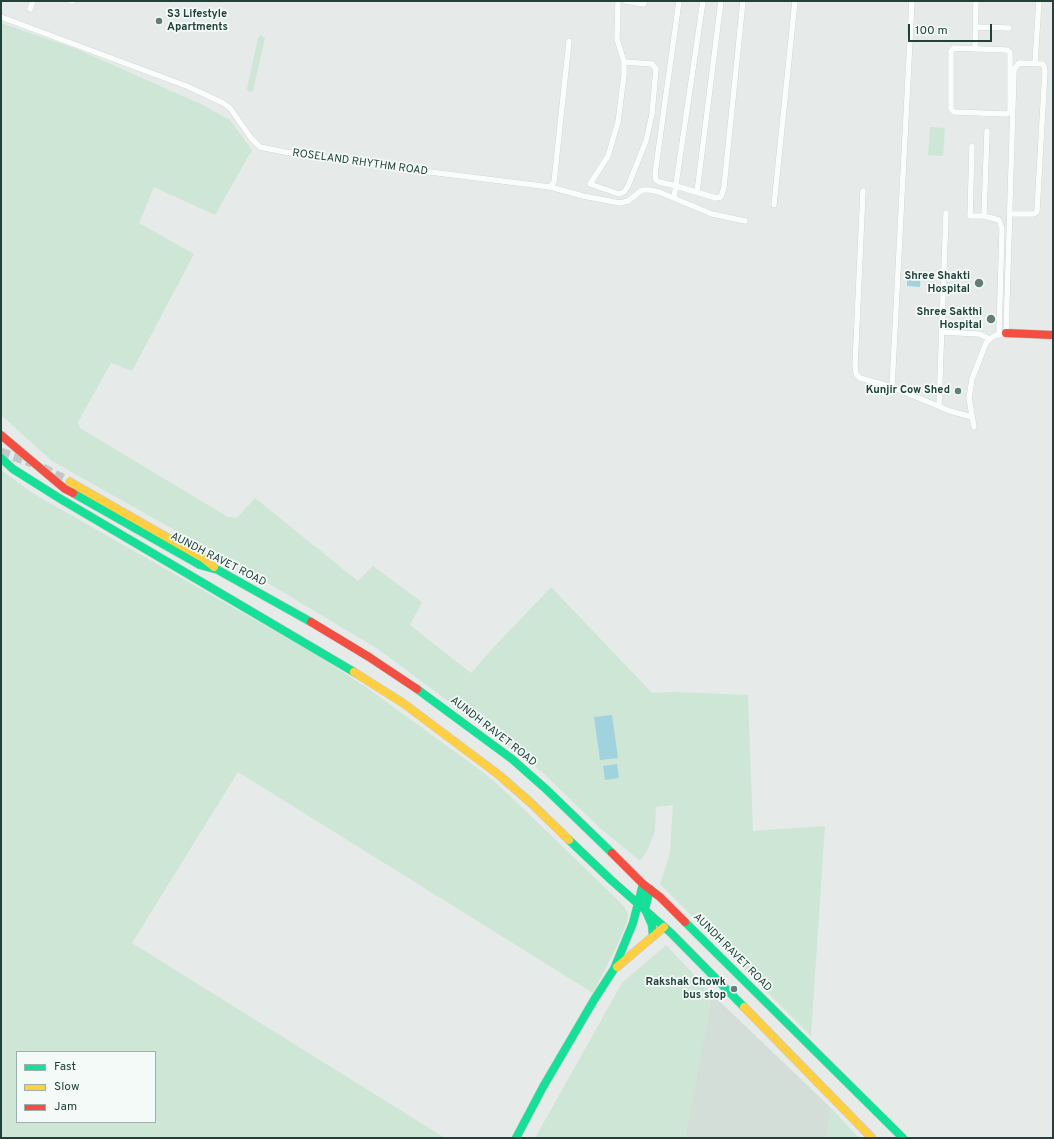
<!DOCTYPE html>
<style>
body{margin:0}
#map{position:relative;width:1054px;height:1139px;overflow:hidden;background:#e6ebe9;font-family:Overpass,sans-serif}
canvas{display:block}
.frame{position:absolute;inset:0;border:2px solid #20423b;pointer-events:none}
.legend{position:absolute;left:16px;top:1051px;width:140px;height:72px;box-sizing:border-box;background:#f4faf7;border:1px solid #9fb0ac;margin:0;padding:5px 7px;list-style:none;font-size:12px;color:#20423b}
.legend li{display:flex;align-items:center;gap:8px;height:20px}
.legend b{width:20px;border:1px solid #9fb0ac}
.scale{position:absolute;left:908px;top:24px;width:84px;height:18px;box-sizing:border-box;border:2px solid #20423b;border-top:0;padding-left:5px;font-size:12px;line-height:14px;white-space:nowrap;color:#20423b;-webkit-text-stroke:3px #f4faf7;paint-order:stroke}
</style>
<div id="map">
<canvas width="1054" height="1139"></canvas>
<div class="frame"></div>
<ul class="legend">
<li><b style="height:5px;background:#16e098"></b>Fast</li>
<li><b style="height:5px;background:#ffcf43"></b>Slow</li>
<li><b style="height:5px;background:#f24e42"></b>Jam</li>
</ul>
<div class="scale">100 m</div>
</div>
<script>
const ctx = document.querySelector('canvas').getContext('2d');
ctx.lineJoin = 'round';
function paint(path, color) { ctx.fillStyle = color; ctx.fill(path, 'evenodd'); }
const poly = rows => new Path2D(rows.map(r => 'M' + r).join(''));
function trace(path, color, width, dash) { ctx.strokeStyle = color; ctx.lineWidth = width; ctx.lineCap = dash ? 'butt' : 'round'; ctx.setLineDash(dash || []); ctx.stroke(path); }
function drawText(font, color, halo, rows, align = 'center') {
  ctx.font = font + ' Overpass,sans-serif'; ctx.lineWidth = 3.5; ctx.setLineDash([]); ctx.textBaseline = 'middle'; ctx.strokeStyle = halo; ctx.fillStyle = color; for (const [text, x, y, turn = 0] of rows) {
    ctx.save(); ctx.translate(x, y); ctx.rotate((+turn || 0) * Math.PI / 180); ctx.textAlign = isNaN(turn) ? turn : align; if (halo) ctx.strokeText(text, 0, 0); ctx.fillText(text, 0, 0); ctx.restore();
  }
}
const built = poly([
 [712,994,831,1108,827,1138,685,1138]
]);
const green = poly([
 [1,23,79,50,203,105,230,120,252,150,215,215,154,187,139,223,194,254,132,371,111,363,78,422,80,428,228,517,237,518,255,498,358,581,373,566,422,602,410,625,471,673,492,649,551,587,652,693,674,692,748,695,753,831,825,826,811,1036,660,884,670,853,673,805,656,807,655,831,647,851,640,861,599,827,543,773,518,753,378,649,256,576,52,461,1,415],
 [260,35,265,38,253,91,249,92,247,89,258,38],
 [930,127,945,128,943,156,928,155],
 [1,470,34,494,313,653,366,687,484,773,506,792,624,906,628,914,627,922,617,946,593,993,238,772,132,943,445,1138,1,1138],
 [17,1052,155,1052,155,1122,17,1122],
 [666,945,712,994,685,1138,535,1138,622,983],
 [831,1108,859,1138,827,1138]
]);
const water = poly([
 [907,272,921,272,920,287,907,286],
 [612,715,618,758,600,760,594,717],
 [617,764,619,778,605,780,603,766]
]);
const primaryTunnel = poly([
 [1,452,32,463],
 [43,468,70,482]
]);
const street = poly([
 [70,1,73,1],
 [618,1,617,39,624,62,624,75,618,122,608,156,590,184,619,194,624,192,628,186,646,141,652,114,656,69,652,64,624,62],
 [625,1,644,4,645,1],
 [679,1,655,174,656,180,659,182,676,186,716,198,721,197,724,187,743,1],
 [30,9,33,1],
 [1,17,189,87,223,103,230,108,251,138,260,147,285,152,390,167,550,187,583,196,620,203,628,201,642,190,650,190,659,192,712,214,745,221],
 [976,27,1009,28],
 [954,48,1007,50,1010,52,1010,112,1007,114,954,112,951,109,951,51,954,48],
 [975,49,976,1],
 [1035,63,1039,1],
 [987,131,984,216,999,220,1002,229,999,335],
 [972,146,970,216,984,216],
 [550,187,554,182,569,41],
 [863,191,855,366,856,374,860,378,892,387,950,411,972,417],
 [697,192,721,1],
 [674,198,703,1],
 [774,205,795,1],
 [942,332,979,334,990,339],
 [892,387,912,1],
 [939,406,946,213],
 [974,427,969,398,972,379,986,343,990,339,996,335,1006,333,1014,71,1015,68,1019,63,1043,64,1045,70,1037,211,1036,213,1033,214,1010,214]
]);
const fast = poly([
 [1,458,13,469,59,498,354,672],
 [73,493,200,565,218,570,311,622],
 [417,689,512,759,547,790,612,853],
 [569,840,610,879,671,933,744,1007],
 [650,889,645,909,652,925,653,936],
 [685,922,903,1138],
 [516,1138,543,1087,594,1000,614,969,633,923,643,884]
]);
const slow = poly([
 [70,482,203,558,214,567],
 [354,672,403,703,499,775,531,803,569,840],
 [617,967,664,927],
 [744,1007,872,1138]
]);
const jam = poly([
 [1006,333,1053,335],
 [1,435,65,489,73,493],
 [311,622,369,657,417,689],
 [612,853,643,884,660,897,685,922]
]);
const markers = [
 [159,21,4,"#657d78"],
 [979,283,5,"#657d78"],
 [991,319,5,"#657d78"],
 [958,391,4,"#657d78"],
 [734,989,4,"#657d78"]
];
const poiNames = [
 ["S3 Lifestyle",167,15,"left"],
 ["Apartments",167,28,"left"],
 ["Shree Shakti",970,277],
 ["Hospital",970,290],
 ["Shree Sakthi",982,313],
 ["Hospital",982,326],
 ["Kunjir Cow Shed",950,391],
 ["Rakshak Chowk",726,983],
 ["bus stop",726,996]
];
const streetNames = [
 ["ROSELAND RHYTHM ROAD",360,163,8],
 ["AUNDH RAVET ROAD",218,560,27],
 ["AUNDH RAVET ROAD",493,732,38],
 ["AUNDH RAVET ROAD",732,953,45]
];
paint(built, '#d3ded9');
paint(green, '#cde6d6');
paint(water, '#a1d3de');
trace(primaryTunnel, '#bec9c6', 9, [9, 4.5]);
trace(street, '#c3c8c6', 6);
trace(fast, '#c1c9c6', 9);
trace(slow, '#c1c9c6', 9);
trace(jam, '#c1c9c6', 9);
trace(street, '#fbfcfc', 5.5);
trace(fast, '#16e098', 8);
trace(slow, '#ffcf43', 8);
trace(jam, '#f24e42', 8);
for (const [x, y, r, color] of markers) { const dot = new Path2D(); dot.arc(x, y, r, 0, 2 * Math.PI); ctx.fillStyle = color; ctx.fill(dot); trace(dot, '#f4faf7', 1.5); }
drawText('bold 11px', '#20423b', '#f4faf7', poiNames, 'right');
drawText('11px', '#20423b', '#f4faf7', streetNames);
</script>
